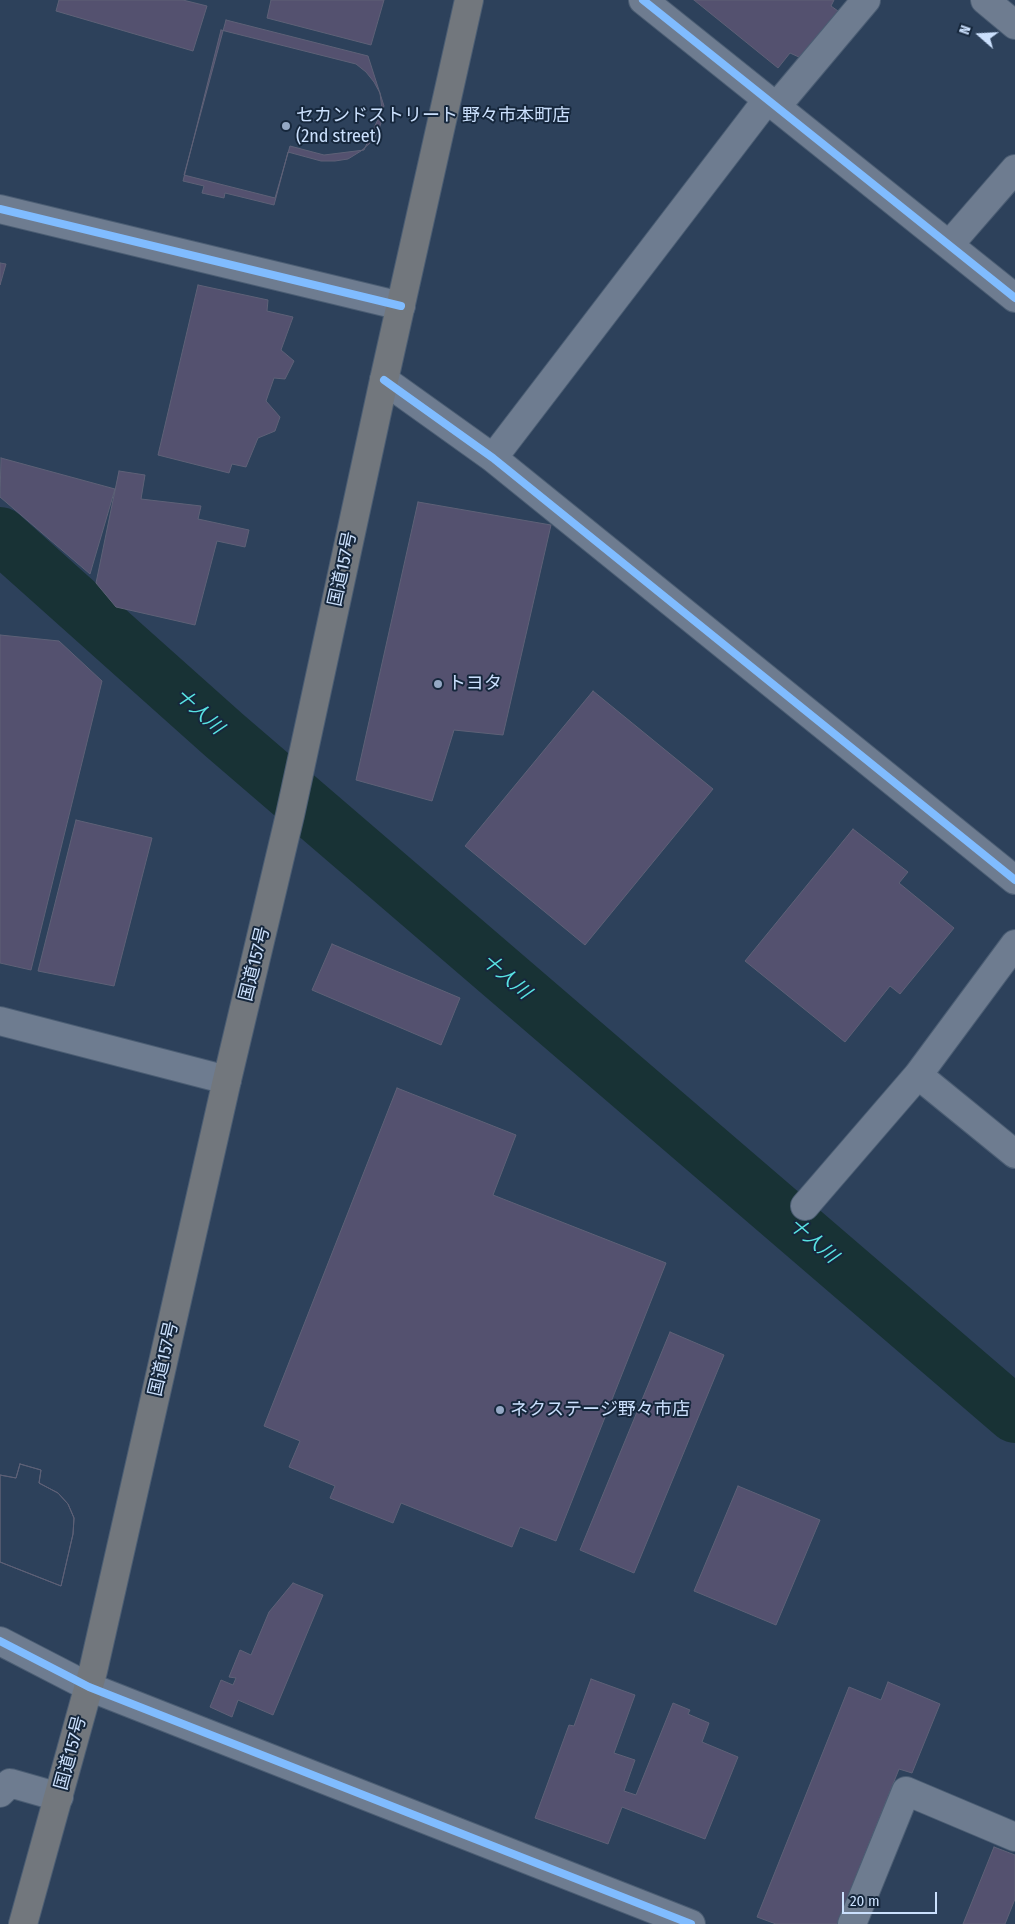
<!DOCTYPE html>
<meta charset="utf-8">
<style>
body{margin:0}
#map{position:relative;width:1015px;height:1924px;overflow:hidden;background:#2d415b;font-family:"Fira Sans Condensed",sans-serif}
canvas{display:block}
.north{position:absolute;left:955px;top:10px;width:50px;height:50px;-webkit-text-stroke:4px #16273c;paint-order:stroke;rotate:289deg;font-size:14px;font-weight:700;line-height:20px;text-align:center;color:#cbe0fd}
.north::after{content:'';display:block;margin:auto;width:18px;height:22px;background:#cbe0fd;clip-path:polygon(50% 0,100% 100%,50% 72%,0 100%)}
.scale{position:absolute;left:842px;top:1892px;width:95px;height:22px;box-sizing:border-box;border:2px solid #cbe0fd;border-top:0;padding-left:6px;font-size:15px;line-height:18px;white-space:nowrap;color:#cbe0fd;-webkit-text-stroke:4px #16273c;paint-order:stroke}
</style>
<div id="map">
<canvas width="1015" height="1924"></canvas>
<div class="north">N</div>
<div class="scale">20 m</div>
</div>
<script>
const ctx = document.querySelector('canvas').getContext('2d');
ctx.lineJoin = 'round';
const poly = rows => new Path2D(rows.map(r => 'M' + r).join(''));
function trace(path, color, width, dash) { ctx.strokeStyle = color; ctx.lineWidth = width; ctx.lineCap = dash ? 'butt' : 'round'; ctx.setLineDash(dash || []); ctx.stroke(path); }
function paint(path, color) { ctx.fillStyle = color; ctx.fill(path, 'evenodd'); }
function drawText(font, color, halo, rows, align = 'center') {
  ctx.font = font + ' "Fira Sans Condensed","Noto Sans JP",sans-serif'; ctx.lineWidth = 4; ctx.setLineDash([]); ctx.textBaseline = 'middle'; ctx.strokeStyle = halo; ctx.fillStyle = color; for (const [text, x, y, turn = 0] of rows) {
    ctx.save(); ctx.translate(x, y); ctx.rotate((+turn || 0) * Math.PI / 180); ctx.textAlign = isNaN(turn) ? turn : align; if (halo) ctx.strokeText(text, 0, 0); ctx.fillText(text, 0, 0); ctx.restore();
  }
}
const river = poly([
 [0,535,224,735,1015,1415]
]);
const building = poly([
 [59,0,183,0,207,6,193,51,56,11,59,0],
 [271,0,384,0,371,45,267,18,271,0],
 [694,0,834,0,831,6,838,11,801,58,790,53,778,68,694,0],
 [226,20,368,56,384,106,364,150,324,155,290,146,275,198,184,175,226,20],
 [221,30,356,64,366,72,374,82,380,93,382,109,381,123,377,134,370,143,361,151,348,159,335,161,321,161,288,152,274,205,225,193,224,198,202,193,204,186,183,181,221,30],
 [0,263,6,264,0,285,0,263],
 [198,285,268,300,267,311,293,317,281,350,294,361,285,379,274,378,266,401,280,417,275,431,258,438,246,467,232,464,229,473,158,455,198,285],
 [1,458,115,489,90,574,0,497,1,458],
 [119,471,145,475,141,499,201,506,198,519,249,530,245,547,217,541,195,625,116,607,96,583,119,471],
 [418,502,551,525,503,735,454,730,432,801,356,780,418,502],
 [0,635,59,641,102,681,31,970,0,963,0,635],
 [593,691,713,789,585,945,465,846,593,691],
 [76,820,152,838,114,986,38,971,76,820],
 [853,829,908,872,899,883,954,928,900,994,890,986,845,1042,745,961,853,829],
 [332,944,460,998,441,1045,312,990,332,944],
 [397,1088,516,1135,493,1195,666,1263,556,1541,520,1527,512,1547,401,1503,393,1523,330,1498,335,1486,289,1467,300,1441,264,1426,397,1088],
 [670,1332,724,1355,634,1573,580,1550,670,1332],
 [20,1464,41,1470,39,1483,58,1493,68,1504,74,1518,73,1534,61,1586,0,1562,0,1475,16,1478,20,1464],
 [20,1464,41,1470,39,1483,58,1493,68,1504,74,1518,73,1534,61,1586,0,1562,0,1475,16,1478,20,1464],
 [738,1486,820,1520,776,1625,694,1591,738,1486],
 [293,1583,323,1595,273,1715,238,1700,232,1717,210,1707,221,1680,233,1685,236,1678,229,1677,240,1650,251,1655,269,1612,293,1583],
 [591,1679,635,1695,614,1753,635,1760,624,1791,636,1795,673,1703,690,1710,688,1714,709,1723,702,1742,738,1757,705,1839,622,1807,608,1844,535,1818,569,1725,574,1726,591,1679],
 [888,1682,940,1704,912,1773,899,1769,837,1924,776,1924,757,1917,849,1687,881,1700,888,1682],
 [994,1847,1015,1855,1015,1899,1005,1924,963,1924,994,1847]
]);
const minor = poly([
 [643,0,1015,298],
 [985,0,1015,25],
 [776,107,866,0],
 [0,209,401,306],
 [949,245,1015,169],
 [384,380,493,458,1015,880],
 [493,458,767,100],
 [1015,944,918,1075,1015,1154],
 [0,1021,227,1080],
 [805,1206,918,1075],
 [0,1641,89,1687,691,1924],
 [0,1793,10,1783,59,1797],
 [852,1924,906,1791,1015,1837]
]);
const highway = poly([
 [23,1924,93,1671,227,1080,290,815,384,380,469,0]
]);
const cycleway = poly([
 [643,0,1015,298],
 [0,209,401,306],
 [384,380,493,458,1015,880],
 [0,1641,89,1687,691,1924]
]);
const markers = [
 [286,126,5,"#94a8c4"],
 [438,684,5,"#94a8c4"],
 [500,1410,5,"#94a8c4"]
];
const poiNames = [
 ["セカンドストリート 野々市本町店",296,116],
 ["(2nd street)",296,137],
 ["トヨタ",448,684],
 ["ネクステージ野々市店",510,1410]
];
const streetNames = [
 ["国道157号",343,569,-78],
 ["国道157号",255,964,-76],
 ["国道157号",164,1359,-77],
 ["国道157号",71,1753,-75]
];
const waterNames = [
 ["十人川",199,712,42],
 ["十人川",506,977,41],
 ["十人川",813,1241,41]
];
trace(river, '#183235', 56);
paint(building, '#54516f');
trace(building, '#5e6177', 1);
trace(minor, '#4b5d73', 30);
trace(highway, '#4b5d73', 30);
trace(minor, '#6e7c90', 28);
trace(highway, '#72777d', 28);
trace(cycleway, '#80bcff', 8);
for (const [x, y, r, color] of markers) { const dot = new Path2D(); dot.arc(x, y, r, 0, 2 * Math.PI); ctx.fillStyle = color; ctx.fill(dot); trace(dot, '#16273c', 2); }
drawText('18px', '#cbe0fd', '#16273c', poiNames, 'left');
drawText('18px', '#cbe0fd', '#16273c', streetNames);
drawText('italic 19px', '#58e2e2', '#16273c', waterNames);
</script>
